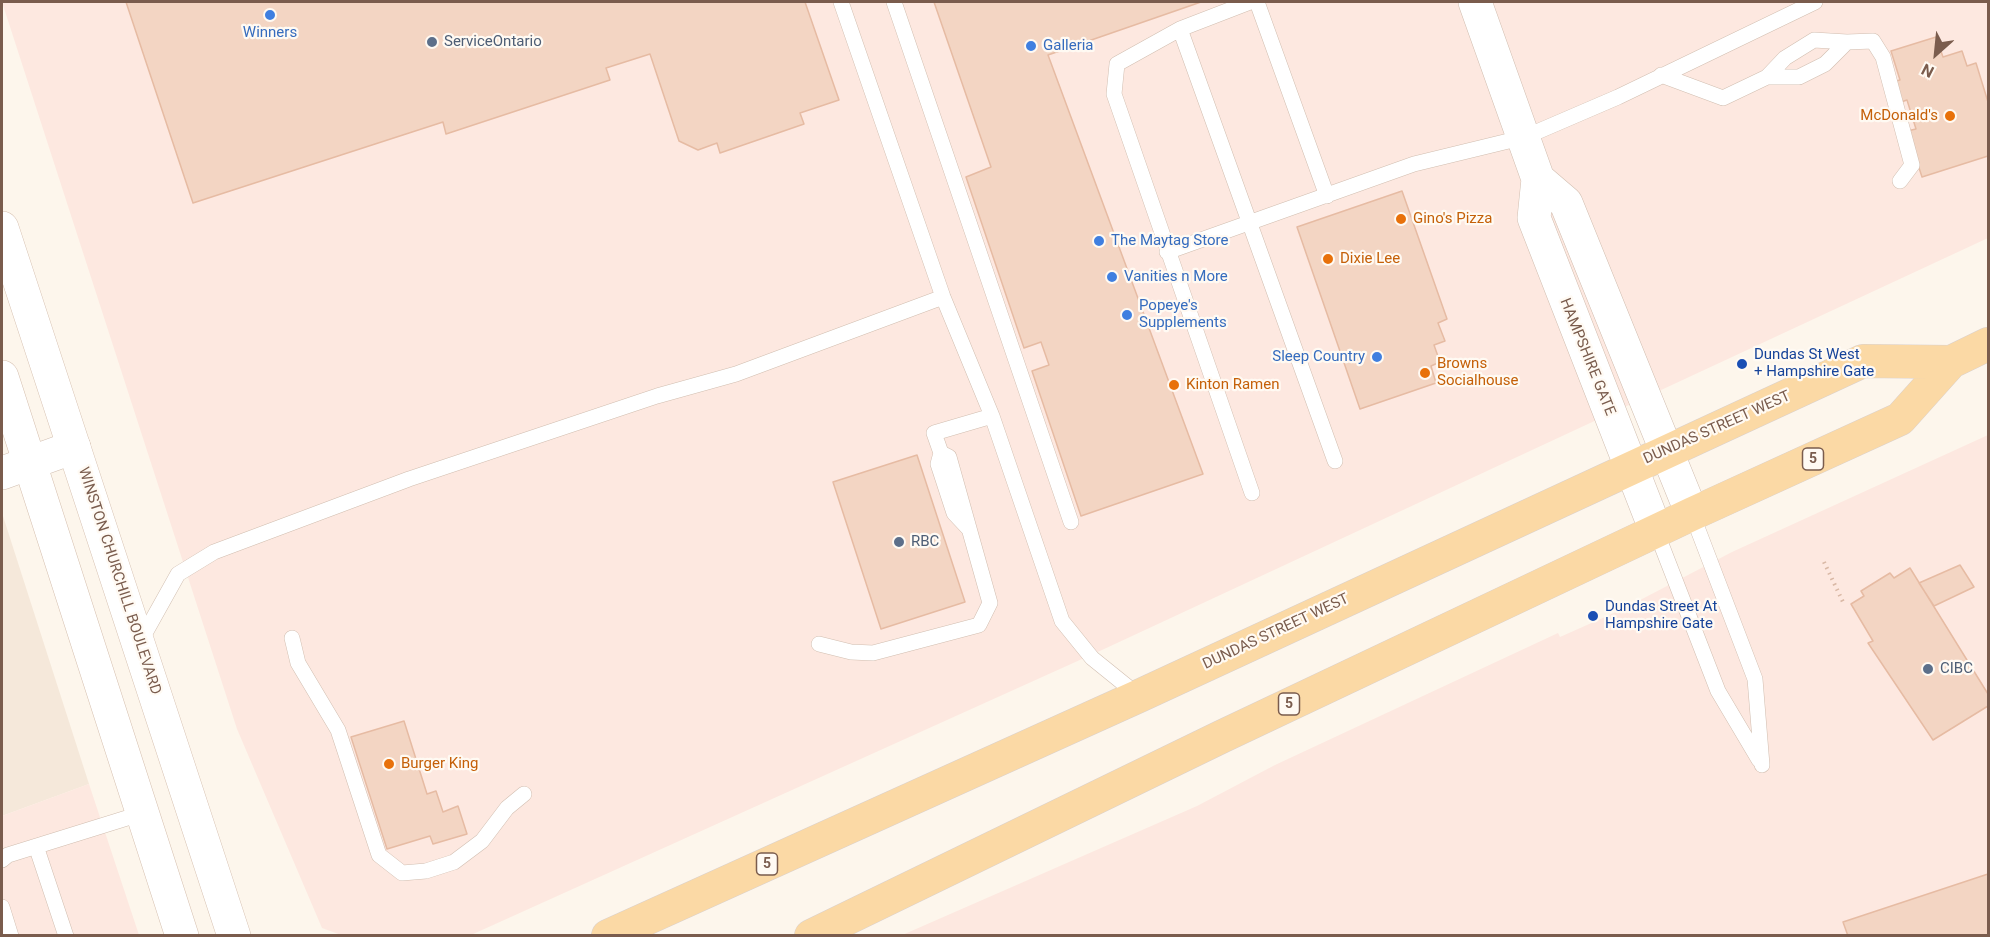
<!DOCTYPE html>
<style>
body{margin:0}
#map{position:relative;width:1990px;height:937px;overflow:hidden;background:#fdf6ec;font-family:Roboto,sans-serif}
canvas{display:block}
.frame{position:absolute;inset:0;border:3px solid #7a5c4d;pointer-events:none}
.north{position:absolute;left:1906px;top:24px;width:60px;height:60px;-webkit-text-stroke:4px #fffaf3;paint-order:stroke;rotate:207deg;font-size:16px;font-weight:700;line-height:24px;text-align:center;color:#7a5c4d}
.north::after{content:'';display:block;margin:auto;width:21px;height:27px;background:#7a5c4d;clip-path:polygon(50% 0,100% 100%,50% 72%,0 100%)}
</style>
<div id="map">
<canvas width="1990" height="937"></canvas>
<div class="frame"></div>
<div class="north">N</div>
</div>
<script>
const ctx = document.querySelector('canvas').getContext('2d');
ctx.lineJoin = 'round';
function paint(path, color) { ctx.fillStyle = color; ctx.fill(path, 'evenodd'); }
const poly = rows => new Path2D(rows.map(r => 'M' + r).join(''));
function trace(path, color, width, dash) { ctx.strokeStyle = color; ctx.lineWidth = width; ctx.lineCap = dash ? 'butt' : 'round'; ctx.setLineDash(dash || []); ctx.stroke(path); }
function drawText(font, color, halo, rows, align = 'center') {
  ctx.font = font + ' Roboto,sans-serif'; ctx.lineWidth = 4.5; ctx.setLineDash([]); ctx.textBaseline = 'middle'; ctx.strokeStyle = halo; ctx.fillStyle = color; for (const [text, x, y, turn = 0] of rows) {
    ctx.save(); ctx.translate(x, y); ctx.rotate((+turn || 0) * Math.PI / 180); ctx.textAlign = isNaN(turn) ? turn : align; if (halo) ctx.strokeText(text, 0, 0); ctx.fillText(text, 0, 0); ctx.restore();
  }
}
const residential = poly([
 [2,513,89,784,2,816]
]);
const commercial = poly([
 [2,2,1988,2,1988,238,1102,650,471,935,341,935,322,928,237,729],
 [1988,435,1988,935,900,936,1197,806,1275,765,1558,633,1560,637,1623,609,1732,552],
 [89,784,139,935,2,936,2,816]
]);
const building = poly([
 [126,2,805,2,839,100,800,113,804,124,720,153,717,143,698,150,679,141,650,54,606,68,610,80,446,134,443,122,193,203,126,2],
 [934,2,1201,2,1048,55,1203,474,1081,516,1032,371,1049,365,1041,342,1024,348,966,177,991,167,934,2],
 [1936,37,1943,57,1962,51,1967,66,1976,63,1988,102,1988,156,1922,177,1907,131,1916,129,1907,100,1898,103,1892,82,1900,80,1891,51,1936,37],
 [1402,191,1447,319,1438,323,1445,341,1434,345,1440,362,1431,366,1436,383,1360,409,1297,227,1402,191],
 [917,455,965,602,881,629,833,482,917,455],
 [1960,565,1974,587,1934,606,1919,583,1960,565],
 [1910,568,1988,694,1988,706,1933,740,1868,643,1873,641,1851,604,1864,596,1861,591,1890,573,1894,578,1910,568],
 [404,721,427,794,436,791,443,812,458,806,467,834,433,844,430,836,387,849,351,737,404,721],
 [1988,874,1988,936,1848,936,1843,922,1988,874]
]);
const path = poly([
 [1824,562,1843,602]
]);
const service = poly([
 [841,2,943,297,992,416,1062,621,1092,658,1139,696],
 [894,2,1071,522],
 [1250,2,1180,29,1117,64,1114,94,1252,493],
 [1257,2,1327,196],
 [1180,29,1335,461],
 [1661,75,1723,98,1767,77,1799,77,1825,64,1847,42,1873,41,1883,57,1912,165,1900,181],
 [1767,77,1785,58,1814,40,1847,42],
 [1167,252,1414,164,1525,137,1618,97,1815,2],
 [941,453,938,464,954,513,969,529],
 [1692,514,1755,679,1762,765],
 [1656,531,1718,691,1759,760],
 [292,638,298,663,338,730,379,855,402,873,426,871,454,862,482,841,507,808,524,794],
 [140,642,178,574,214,552,409,479,657,396,736,374,943,297],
 [819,644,851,652,873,653,979,625,990,603,949,457,941,453,934,433,992,416],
 [36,846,66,936],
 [2,860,8,855,143,813],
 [2,907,11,936]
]);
const tertiary = poly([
 [1475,2,1538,179,1534,218,1656,531],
 [1538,179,1566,203,1692,514],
 [2,473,74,447]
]);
const secondary = poly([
 [2,228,234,936],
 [2,377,182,936]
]);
const primary = poly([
 [608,936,1139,696,1863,361,1951,362],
 [811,936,1223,736,1692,514,1900,419,1951,362,1988,344]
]);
const markers = [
 [270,15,6,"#3f7fe0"],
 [432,42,6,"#5c6f8a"],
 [1031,46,6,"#3f7fe0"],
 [1950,116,6,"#e8710a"],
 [1401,219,6,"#e8710a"],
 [1099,241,6,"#3f7fe0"],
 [1328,259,6,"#e8710a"],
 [1112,277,6,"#3f7fe0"],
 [1127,315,6,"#3f7fe0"],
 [1377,357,6,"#3f7fe0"],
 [1742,364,6,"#1a4fb4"],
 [1425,373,6,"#e8710a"],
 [1174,385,6,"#e8710a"],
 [899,542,6,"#5c6f8a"],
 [1593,616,6,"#1a4fb4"],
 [1928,669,6,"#5c6f8a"],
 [389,764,6,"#e8710a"]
];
const shields = [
 [1813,459,21],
 [1289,704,21],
 [767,864,21]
];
const shieldNames = [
 ["5",1813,459],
 ["5",1289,704],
 ["5",767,864]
];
const shopNames = [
 ["Winners",270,33,"center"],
 ["Galleria",1043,46],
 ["The Maytag Store",1111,241],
 ["Vanities n More",1124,277],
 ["Popeye's",1139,306],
 ["Supplements",1139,323],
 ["Sleep Country",1365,357,"right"]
];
const serviceNames = [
 ["ServiceOntario",444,42],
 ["RBC",911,542],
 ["CIBC",1940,669]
];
const foodNames = [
 ["McDonald's",1938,116,"right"],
 ["Gino's Pizza",1413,219],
 ["Dixie Lee",1340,259],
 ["Browns",1437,364],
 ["Socialhouse",1437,381],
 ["Kinton Ramen",1186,385],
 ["Burger King",401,764]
];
const transitNames = [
 ["Dundas St West",1754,355],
 ["+ Hampshire Gate",1754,372],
 ["Dundas Street At",1605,607],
 ["Hampshire Gate",1605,624]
];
const streetNames = [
 ["HAMPSHIRE GATE",1587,357,68],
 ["DUNDAS STREET WEST",1717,428,-24],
 ["WINSTON CHURCHILL BOULEVARD",119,581,72],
 ["DUNDAS STREET WEST",1276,632,-25]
];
paint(residential, '#f5e8da');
paint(commercial, '#fde8e0');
paint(building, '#f3d5c3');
trace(building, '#e6bba3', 1.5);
trace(service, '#d1beb0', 16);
trace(tertiary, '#d1beb0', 34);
trace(secondary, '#d6c0b0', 34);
trace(primary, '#dad1cd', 34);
trace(path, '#d9b8a5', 4, [1.5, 4.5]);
trace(service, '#fff', 15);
trace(tertiary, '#fff', 33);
trace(secondary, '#fff', 33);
trace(primary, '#fbd9a5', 33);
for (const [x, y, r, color] of markers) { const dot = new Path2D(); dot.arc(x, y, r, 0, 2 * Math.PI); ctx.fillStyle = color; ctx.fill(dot); trace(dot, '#fffaf3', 2); }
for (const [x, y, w] of shields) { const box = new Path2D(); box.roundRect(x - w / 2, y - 11, w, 22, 4.5); ctx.fillStyle = '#fffaf3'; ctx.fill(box); trace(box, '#7a5c4d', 1.5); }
drawText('bold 14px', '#7a5c4d', null, shieldNames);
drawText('15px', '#366cbe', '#fffaf3', shopNames, 'left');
drawText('15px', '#4e5e75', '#fffaf3', serviceNames, 'left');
drawText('15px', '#c56008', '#fffaf3', foodNames, 'left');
drawText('15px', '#164399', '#fffaf3', transitNames, 'left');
drawText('15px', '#7a5c4d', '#fffaf3', streetNames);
</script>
